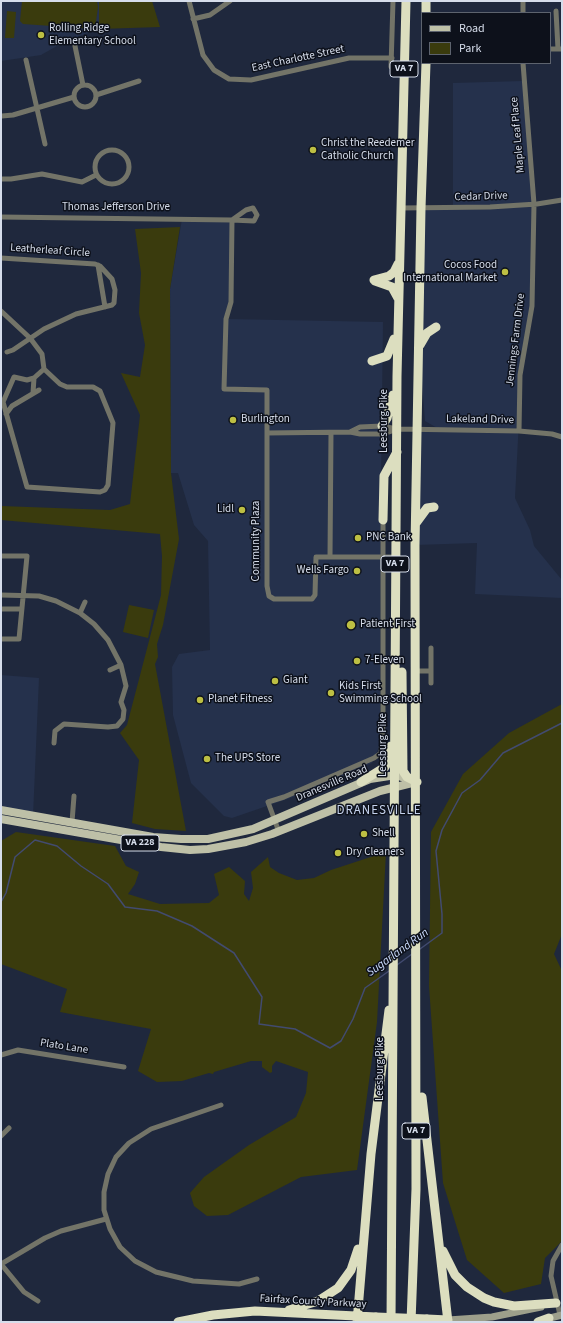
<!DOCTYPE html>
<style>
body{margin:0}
#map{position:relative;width:563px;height:1323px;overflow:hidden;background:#1f283d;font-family:"Source Sans 3",sans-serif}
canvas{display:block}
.frame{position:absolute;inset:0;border:2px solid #d6ddeb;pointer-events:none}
.legend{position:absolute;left:421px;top:12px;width:130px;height:52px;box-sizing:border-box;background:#0d111b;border:1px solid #5d636e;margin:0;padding:5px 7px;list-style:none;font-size:12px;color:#d6ddeb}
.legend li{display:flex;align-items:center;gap:8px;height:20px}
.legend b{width:20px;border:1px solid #5d636e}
</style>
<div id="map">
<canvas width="563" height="1323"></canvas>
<div class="frame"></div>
<ul class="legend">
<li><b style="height:5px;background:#bec0a7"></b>Road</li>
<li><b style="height:11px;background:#3a3b0d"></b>Park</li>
</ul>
</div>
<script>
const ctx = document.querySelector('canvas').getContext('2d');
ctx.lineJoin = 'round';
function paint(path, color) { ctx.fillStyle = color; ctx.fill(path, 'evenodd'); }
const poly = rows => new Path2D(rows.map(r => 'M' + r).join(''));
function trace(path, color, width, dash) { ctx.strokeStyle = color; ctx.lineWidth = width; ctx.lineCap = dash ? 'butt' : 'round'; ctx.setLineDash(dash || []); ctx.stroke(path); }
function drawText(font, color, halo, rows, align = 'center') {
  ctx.font = font + ' "Source Sans 3",sans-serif'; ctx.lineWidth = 3; ctx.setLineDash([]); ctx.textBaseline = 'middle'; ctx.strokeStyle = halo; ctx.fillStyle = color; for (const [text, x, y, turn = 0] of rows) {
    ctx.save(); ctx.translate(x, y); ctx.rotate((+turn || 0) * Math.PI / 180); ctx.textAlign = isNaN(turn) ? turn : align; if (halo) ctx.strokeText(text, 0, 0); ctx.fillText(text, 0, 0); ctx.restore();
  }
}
const built = poly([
 [1,1,99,1,99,29,64,42,41,55,1,61],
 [523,81,534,204,532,306,522,361,515,498,530,530,534,546,562,580,562,598,475,594,477,543,415,545,417,429,439,429,425,421,419,346,421,208,453,208,453,83],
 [182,219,232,220,231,302,227,319,383,322,381,483,380,745,372,763,299,795,232,818,224,816,191,783,173,715,172,667,179,654,210,650,208,541,194,525,178,473,171,473,170,289],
 [1,675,39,678,33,816,1,810]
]);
const green = poly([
 [22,1,97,1,98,7,95,29,23,24,20,21],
 [99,1,152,1,160,27,99,29],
 [7,11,16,12,14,38,5,38],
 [180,227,170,289,171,473,179,539,163,625,157,644,158,657,155,664,186,831,155,829,132,823,139,760,120,733,127,725,161,595,162,556,160,534,1,520,1,506,110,510,130,504,140,415,121,373,140,377,145,345,139,313,141,273,135,229],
 [129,605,154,610,148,638,123,632],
 [562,704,562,934,554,954,562,971,562,1241,545,1258,541,1284,504,1293,467,1260,443,1183,429,986,431,832,463,774,509,733],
 [16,832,115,846,126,866,139,872,135,884,128,894,160,904,209,903,219,895,214,874,229,867,245,881,244,894,249,901,253,888,251,872,268,857,270,867,279,873,297,880,314,878,331,870,386,852,377,1022,357,1170,301,1177,228,1215,207,1216,194,1206,190,1193,204,1177,249,1145,296,1117,306,1093,308,1072,276,1061,272,1066,272,1072,270,1073,262,1067,262,1061,251,1061,214,1072,213,1074,209,1073,182,1081,157,1082,138,1071,151,1029,60,1012,67,989,1,964,1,841]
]);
const stream = poly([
 [1,902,6,893,15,857,35,840,57,846,81,866,108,884,125,907,157,911,192,926,234,953,262,997,259,1024,295,1029,330,1048,341,1041,353,1019,365,988,389,971],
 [420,949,442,933,442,914,436,851,442,830,462,793,480,780,503,753,562,723],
 [397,965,412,954]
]);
const street = poly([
 [189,1,203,55,214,70,229,79,251,80,349,58,392,58],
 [556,11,558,49],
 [523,13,523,1],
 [193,19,210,15,230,1],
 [75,46,83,85],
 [550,49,562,49],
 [26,60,45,144],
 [391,67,393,1],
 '74 96a11 11 0 1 1 22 0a11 11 0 1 1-22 0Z',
 [96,95,139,81],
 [2,116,13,115,74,97],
 '95 167a17 17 0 1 1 34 0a17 17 0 1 1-34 0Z',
 [1,179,11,179,42,174,82,182,96,175],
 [253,208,257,215,254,221,232,220,246,210,253,208],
 [400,208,490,207,537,204,562,200],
 [1,217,232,220,231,302,226,319,224,389,267,390,267,586,269,596,274,599,312,599,315,595,316,557,395,557],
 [1,258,95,264,100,266,112,279,115,290,114,303,112,305,76,314,44,329,13,350,7,352],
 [98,265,105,307],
 [1,311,30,338,42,354,44,369,60,384,67,387,93,387,100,391,113,423,108,485,105,490,100,492,27,487,3,402,14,377,27,380,34,378,44,369],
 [33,393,34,378],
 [6,414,12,406,39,390],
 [519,431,520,375,532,306,534,204,523,63],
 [350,432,360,427,382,426,397,429,519,431,552,434,562,437],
 [267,433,350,432,360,434,383,434,395,430],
 [1,556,27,556,19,639,1,639],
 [330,557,331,433],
 [1,595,39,596,56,601,80,613,94,624,108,640,121,665,126,686,121,702,124,710,123,719,117,726,108,727,64,724,55,731,54,743],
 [1,609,21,609],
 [80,613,85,602],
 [110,670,121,665],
 [416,671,431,671],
 [431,683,431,648],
 [72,822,74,796],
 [279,832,268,802,284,797,374,758,381,753,383,724,383,520],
 [1,1055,18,1050,124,1067],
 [221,1105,151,1129,129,1143,116,1157,108,1174,104,1192,104,1210,110,1229,120,1247,135,1261,156,1272,193,1281,239,1284,257,1279],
 [1,1136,9,1128],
 [1,1264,45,1238,61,1231,106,1219],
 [1,1264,24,1292,38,1301],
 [560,1315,551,1276,553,1261,562,1245]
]);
const secondary = poly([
 [546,1319,562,1315],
 [448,1320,492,1317,541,1307]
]);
const primary = poly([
 [1,810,153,837,181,839,208,839,253,829,370,779,396,775,410,780],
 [1,819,161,847,190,850,208,849,246,842,272,834,380,791,416,782]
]);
const highway = poly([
 [426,13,426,1],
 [374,280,389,276,394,272,398,264],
 [375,281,392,287,398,298],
 [420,345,427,333,436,327],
 [372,361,387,356,394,339],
 [382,426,387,418,393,395],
 [383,520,384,476,397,452],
 [416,523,427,508,434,507],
 [402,672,403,771,407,777,417,782],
 [361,782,385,767,389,759,391,746],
 [422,1097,448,1322],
 [443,1251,455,1275,467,1287,484,1298,494,1302,514,1306,556,1303],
 [289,1310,318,1301,338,1288,351,1270,358,1249],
 [427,1319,448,1320],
 [178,1322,213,1315,255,1311,376,1317],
 [357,1322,371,1154,389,1010],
 [391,1322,397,376,406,1],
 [411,1322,416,1189,415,545,421,208,426,63],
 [538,1322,549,1318]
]);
const highwayBridge = poly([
 [376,1317,427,1319]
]);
const markers = [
 [41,35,4,"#bdbf43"],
 [313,150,4,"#bdbf43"],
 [505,272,4,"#bdbf43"],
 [233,420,4,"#bdbf43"],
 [242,510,4,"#bdbf43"],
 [358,538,4,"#bdbf43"],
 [357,571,4,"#bdbf43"],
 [351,625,5,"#bdbf43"],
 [357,661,4,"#bdbf43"],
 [275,681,4,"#bdbf43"],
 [331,693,4,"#bdbf43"],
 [200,700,4,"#bdbf43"],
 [207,759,4,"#bdbf43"],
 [364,834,4,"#bdbf43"],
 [338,853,4,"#bdbf43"]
];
const shields = [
 [404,69,28],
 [395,564,28],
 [140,843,38],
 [416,1131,28]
];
const shieldNames = [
 ["VA 7",404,69],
 ["VA 7",395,564],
 ["VA 228",140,843],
 ["VA 7",416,1131]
];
const poiNames = [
 ["Rolling Ridge",49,29],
 ["Elementary School",49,42],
 ["Christ the Reedemer",321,144],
 ["Catholic Church",321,157],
 ["Cocos Food",497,266,"right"],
 ["International Market",497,279,"right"],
 ["Burlington",241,420],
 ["Lidl",234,510,"right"],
 ["PNC Bank",366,538],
 ["Wells Fargo",349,571,"right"],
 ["Patient First",360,625],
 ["7-Eleven",365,661],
 ["Giant",283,681],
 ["Kids First",339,687],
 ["Swimming School",339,700],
 ["Planet Fitness",208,700],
 ["The UPS Store",215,759],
 ["Shell",372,834],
 ["Dry Cleaners",346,853]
];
const streetNames = [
 ["East Charlotte Street",298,59,-12],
 ["Maple Leaf Place",518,135,-95],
 ["Cedar Drive",481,197,-2],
 ["Thomas Jefferson Drive",116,208],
 ["Leatherleaf Circle",50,251,4],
 ["Jennings Farm Drive",516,340,-83],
 ["Lakeland Drive",480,420,1],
 ["Leesburg Pike",385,421,-90],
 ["Community Plaza",257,541,-90],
 ["Leesburg Pike",384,745,-90],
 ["Dranesville Road",332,784,-23],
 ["Plato Lane",64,1047,9],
 ["Leesburg Pike",381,1069,-90],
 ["Fairfax County Parkway",313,1302,3]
];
const waterNames = [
 ["Sugarland Run",398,953,-36]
];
const quarterNames = [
 ["DRANESVILLE",379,811]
];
paint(built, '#25314c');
paint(green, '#3a3b0d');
trace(stream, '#424b70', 1.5);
trace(street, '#737468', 5);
trace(secondary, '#9d9f8b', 7);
trace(primary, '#bec0a7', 8);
trace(highway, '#dcdebf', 9);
trace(highwayBridge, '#dcdebf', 9);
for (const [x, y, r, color] of markers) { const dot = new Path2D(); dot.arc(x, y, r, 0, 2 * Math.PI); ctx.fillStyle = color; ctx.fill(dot); trace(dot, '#0d111b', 1.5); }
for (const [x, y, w] of shields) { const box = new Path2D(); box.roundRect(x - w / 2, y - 8, w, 16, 3); ctx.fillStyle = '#0d111b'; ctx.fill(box); trace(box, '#d6ddeb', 1); }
drawText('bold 10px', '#d6ddeb', null, shieldNames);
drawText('11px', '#d6ddeb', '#0d111b', poiNames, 'left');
drawText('11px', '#d6ddeb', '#0d111b', streetNames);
drawText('italic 12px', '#cbdbfd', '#0d111b', waterNames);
ctx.letterSpacing = '1px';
drawText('13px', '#c4d1ec', '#0d111b', quarterNames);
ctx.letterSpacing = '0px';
</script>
